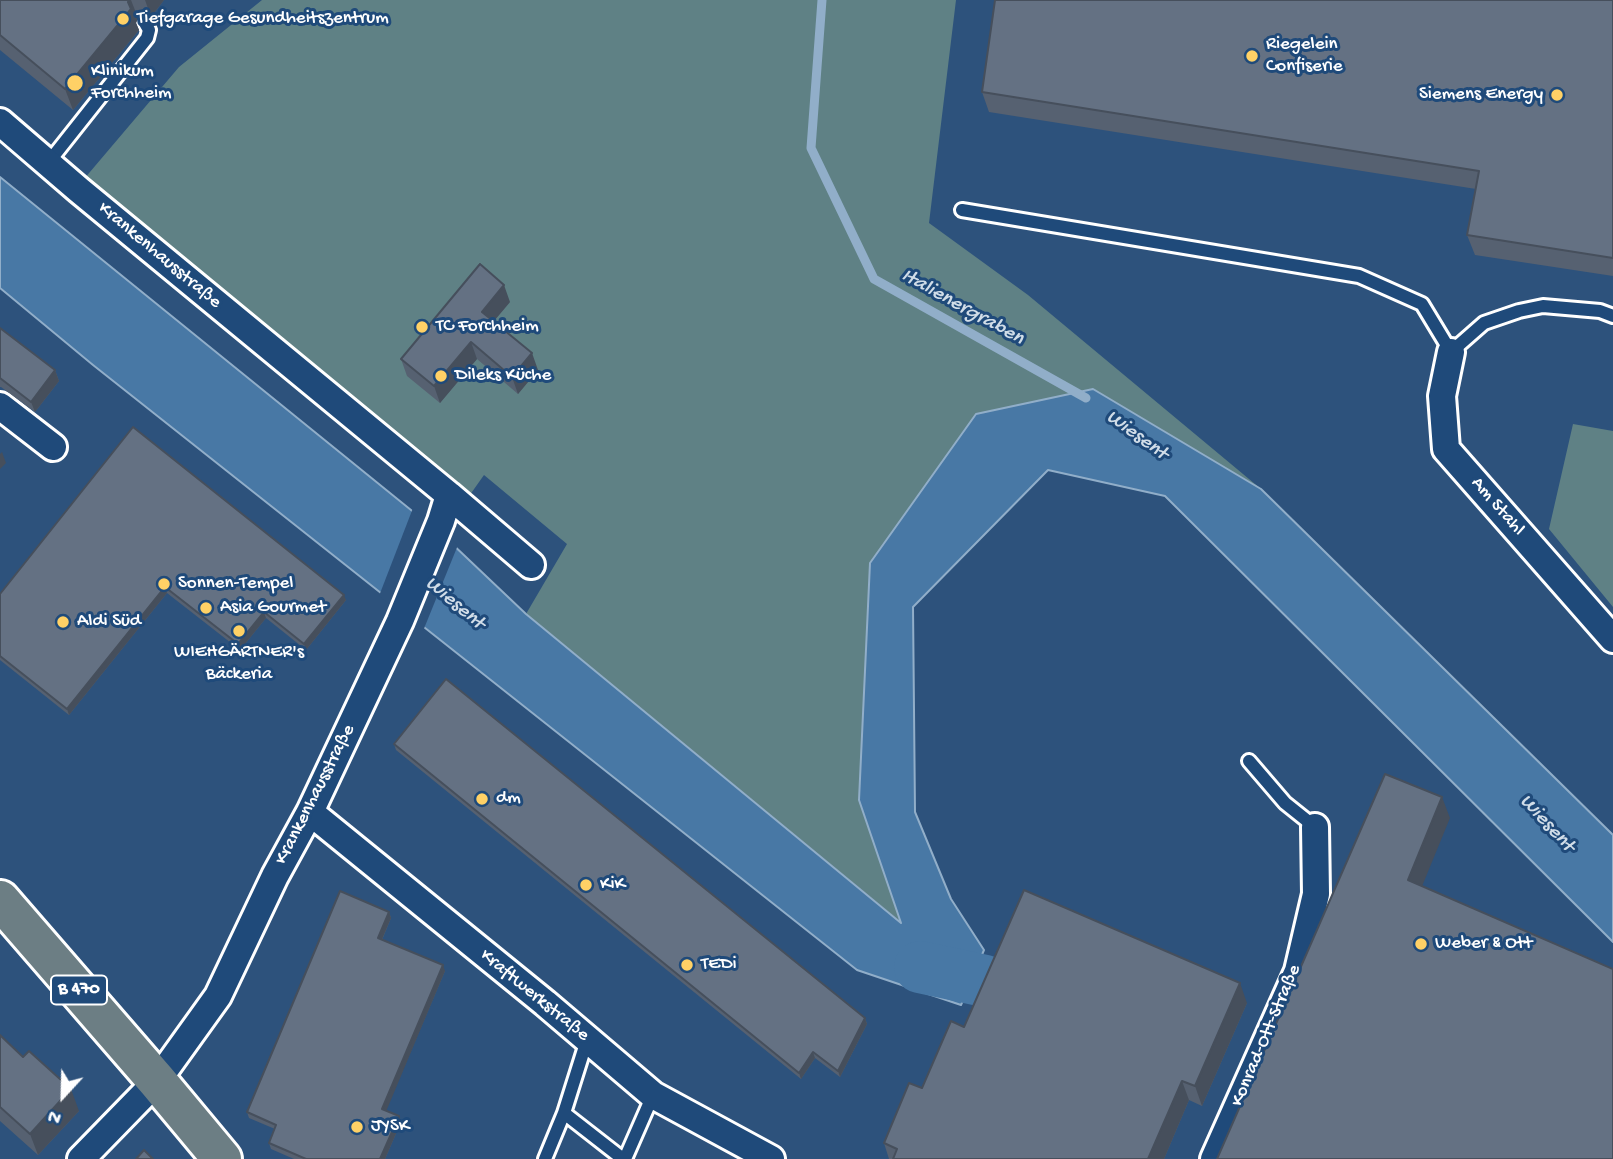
<!DOCTYPE html>
<meta charset="utf-8">
<style>
body{margin:0}
#map{position:relative;width:1613px;height:1159px;overflow:hidden;background:#2d527c;font-family:"Gochi Hand",sans-serif}
canvas{display:block}
.north{position:absolute;left:28px;top:1061px;width:70px;height:70px;-webkit-text-stroke:5px #1f4a7a;paint-order:stroke;rotate:202deg;font-size:19px;font-weight:700;line-height:28px;text-align:center;color:#fff}
.north::after{content:'';display:block;margin:auto;width:24px;height:32px;background:#fff;clip-path:polygon(50% 0,100% 100%,50% 72%,0 100%)}
</style>
<div id="map">
<canvas width="1613" height="1159"></canvas>
<div class="north">N</div>
</div>
<script>
const ctx = document.querySelector('canvas').getContext('2d');
ctx.lineJoin = 'round';
function paint(path, color) { ctx.fillStyle = color; ctx.fill(path, 'evenodd'); }
const poly = rows => new Path2D(rows.map(r => 'M' + r).join(''));
function trace(path, color, width, dash) { ctx.strokeStyle = color; ctx.lineWidth = width; ctx.lineCap = dash ? 'butt' : 'round'; ctx.setLineDash(dash || []); ctx.stroke(path); }
function drawText(font, color, halo, rows, align = 'center') {
  ctx.font = font + ' "Gochi Hand",sans-serif'; ctx.lineWidth = 6; ctx.setLineDash([]); ctx.textBaseline = 'middle'; ctx.strokeStyle = halo; ctx.fillStyle = color; for (const [text, x, y, turn = 0] of rows) {
    ctx.save(); ctx.translate(x, y); ctx.rotate((+turn || 0) * Math.PI / 180); ctx.textAlign = isNaN(turn) ? turn : align; if (halo) ctx.strokeText(text, 0, 0); ctx.fillText(text, 0, 0); ctx.restore();
  }
}
const green = poly([
 [262,0,956,0,929,223,1028,295,1261,489,1093,389,870,563,859,800,903,924,526,614,567,544,484,475,467,499,84,179,179,67],
 [1573,424,1613,431,1613,607,1549,529]
]);
const water = poly([
 [0,177,448,540,526,614,901,923,859,800,870,563,976,414,1093,389,1261,489,1613,835,1613,942,1165,496,1048,470,913,607,915,812,951,899,984,950,961,1005,857,970,93,365,0,288,0,177]
]);
const pier = poly([
 [413,508,458,545,423,631,379,596]
]);
const stream = poly([
 [822,0,811,148,874,279,1086,398]
]);
const river = poly([
 [920,967,985,981]
]);
const service = poly([
 [48,163,147,38,149,30,145,23],
 [962,210,1359,276,1422,304,1451,352,1484,323,1519,311,1543,306,1600,311,1613,316],
 [1249,761,1285,803,1315,827],
 [564,1113,623,1159],
 [545,1159,564,1113,587,1040],
 [625,1159,653,1095]
]);
const minor = poly([
 [0,122,79,190,449,495,441,521,400,621,310,812,275,876,218,996,157,1081,81,1159],
 [1451,352,1442,396,1446,449,1613,639],
 [0,406,53,447],
 [449,495,531,565],
 [310,812,545,1003,653,1095,771,1159],
 [1214,1159,1298,971,1316,894,1315,827]
]);
const primary = poly([
 [0,900,157,1081,222,1159]
]);
const wall = poly([
 [0,0,164,0,151,17,144,14,138,18,136,23,139,30,73,110,0,50],
 [1613,0,1613,276,1475,255,1467,235,1476,189,989,112,982,92],
 [510,302,494,321,538,370,518,394,477,359,440,403,407,376,401,359],
 [0,328,55,370,59,381,35,412,1,387,0,387],
 [133,427,346,600,306,650,266,618,240,650,167,593,69,715,0,660,0,594],
 [394,744,865,1018,867,1024,840,1077,815,1058,801,1079,396,750],
 [389,912,391,918,382,940,445,971,386,1110,401,1122,385,1159,294,1159,271,1149,269,1143,275,1129,249,1118,247,1112],
 [1247,1003,1202,1106,1189,1100,1164,1159,889,1159,884,1143,964,1027],
 [0,1035,79,1111,38,1155,0,1121]
]);
const shadedWall = poly([
 [129,0,131,0,138,18,136,23,139,30,73,110,65,89],
 [145,0,164,0,151,17],
 [504,285,510,302,488,328,482,312],
 [471,342,477,359,440,403,434,386],
 [532,353,538,370,518,394,512,377],
 [55,370,59,381,35,412,31,402],
 [2,452,6,463,0,469,0,454],
 [165,587,167,593,69,715,67,709],
 [344,595,346,600,306,650,304,644],
 [264,612,266,618,240,650,238,644],
 [1442,797,1450,818,1416,901,1408,880],
 [389,912,391,918,380,944,378,938],
 [443,965,445,971,385,1114,382,1109],
 [1240,983,1247,1003,1202,1106,1195,1086],
 [865,1018,867,1024,840,1077,838,1071],
 [813,1052,815,1058,801,1079,799,1073],
 [1182,1081,1189,1100,1164,1159,1148,1159],
 [71,1089,79,1111,38,1155,30,1134],
 [399,1116,401,1122,385,1159,380,1159]
]);
const building = poly([
 [0,0,129,0,128,2,131,9,65,89,0,35,0,0],
 [995,0,1613,0,1613,258,1467,235,1479,171,982,92,995,0],
 [480,264,504,285,482,312,532,353,512,377,471,342,434,386,401,359,480,264],
 [0,328,55,370,31,402,0,378,0,328],
 [133,427,344,595,304,644,264,612,238,644,165,587,67,709,0,656,0,594,133,427],
 [446,679,865,1018,838,1071,813,1052,799,1073,394,744,446,679],
 [1385,774,1442,797,1408,880,1613,969,1613,1159,1217,1159,1385,774],
 [1024,890,1240,983,1195,1086,1182,1081,1148,1159,893,1159,897,1149,884,1143,909,1083,922,1088,951,1021,964,1027,1024,890],
 [340,891,389,912,378,938,443,965,382,1109,399,1116,380,1159,306,1159,269,1143,276,1125,247,1112,340,891],
 [0,1035,23,1057,29,1051,71,1089,30,1134,0,1107,0,1035],
 [144,1150,153,1159,136,1159,144,1150]
]);
const markers = [
 [123,19,7,"#ffd166"],
 [1252,56,7,"#ffd166"],
 [75,83,9,"#ffd166"],
 [1557,95,7,"#ffd166"],
 [422,327,7,"#ffd166"],
 [441,376,7,"#ffd166"],
 [164,584,7,"#ffd166"],
 [206,608,7,"#ffd166"],
 [63,622,7,"#ffd166"],
 [239,631,7,"#ffd166"],
 [482,799,7,"#ffd166"],
 [586,885,7,"#ffd166"],
 [1421,944,7,"#ffd166"],
 [687,965,7,"#ffd166"],
 [357,1127,7,"#ffd166"]
];
const shields = [
 [79,990,56]
];
const shieldNames = [
 ["B 470",79,990]
];
const poiNames = [
 ["Tiefgarage Gesundheitszentrum",137,19],
 ["Riegelein",1266,45],
 ["Confiserie",1266,67],
 ["Klinikum",91,72],
 ["Forchheim",91,94],
 ["Siemens Energy",1543,95,"right"],
 ["TC Forchheim",436,327],
 ["Dileks Küche",455,376],
 ["Sonnen-Tempel",178,584],
 ["Asia Gourmet",220,608],
 ["Aldi Süd",77,622],
 ["WIEHGÄRTNER's",239,653,"center"],
 ["Bäckeria",239,675,"center"],
 ["dm",496,799],
 ["KiK",600,885],
 ["Weber & Ott",1435,944],
 ["TEDi",701,965],
 ["JYSK",371,1127]
];
const streetNames = [
 ["Krankenhausstraße",159,256,40],
 ["Am Stahl",1497,507,49],
 ["Krankenhausstraße",316,795,-63],
 ["Kraftwerkstraße",534,996,39],
 ["Konrad-Ott-Straße",1267,1036,-67]
];
const waterNames = [
 ["Italienergraben",962,308,29],
 ["Wiesent",1136,436,36],
 ["Wiesent",454,604,40],
 ["Wiesent",1546,824,47]
];
paint(green, '#5f8185');
paint(water, '#4878a5');
trace(water, '#91aec9', 2);
paint(pier, '#2d527c');
trace(stream, '#91aec9', 9);
trace(river, '#4878a5', 52);
trace(service, '#fff', 18);
trace(minor, '#fff', 32);
trace(primary, '#fff', 44);
trace(service, '#1f4a7a', 12);
trace(minor, '#1f4a7a', 26);
trace(primary, '#6c7e84', 38);
paint(wall, '#566171');
paint(shadedWall, '#464f5c');
paint(building, '#647183');
trace(building, '#464f5c', 2);
for (const [x, y, r, color] of markers) { const dot = new Path2D(); dot.arc(x, y, r, 0, 2 * Math.PI); ctx.fillStyle = color; ctx.fill(dot); trace(dot, '#1f4a7a', 2.5); }
for (const [x, y, w] of shields) { const box = new Path2D(); box.roundRect(x - w / 2, y - 14.5, w, 29, 5); ctx.fillStyle = '#1f4a7a'; ctx.fill(box); trace(box, '#fff', 2); }
drawText('bold 18px', '#fff', null, shieldNames);
drawText('19px', '#fff', '#1f4a7a', poiNames, 'left');
drawText('19px', '#fff', '#1f4a7a', streetNames);
drawText('italic 21px', '#d1dde8', '#1f4a7a', waterNames);
</script>
